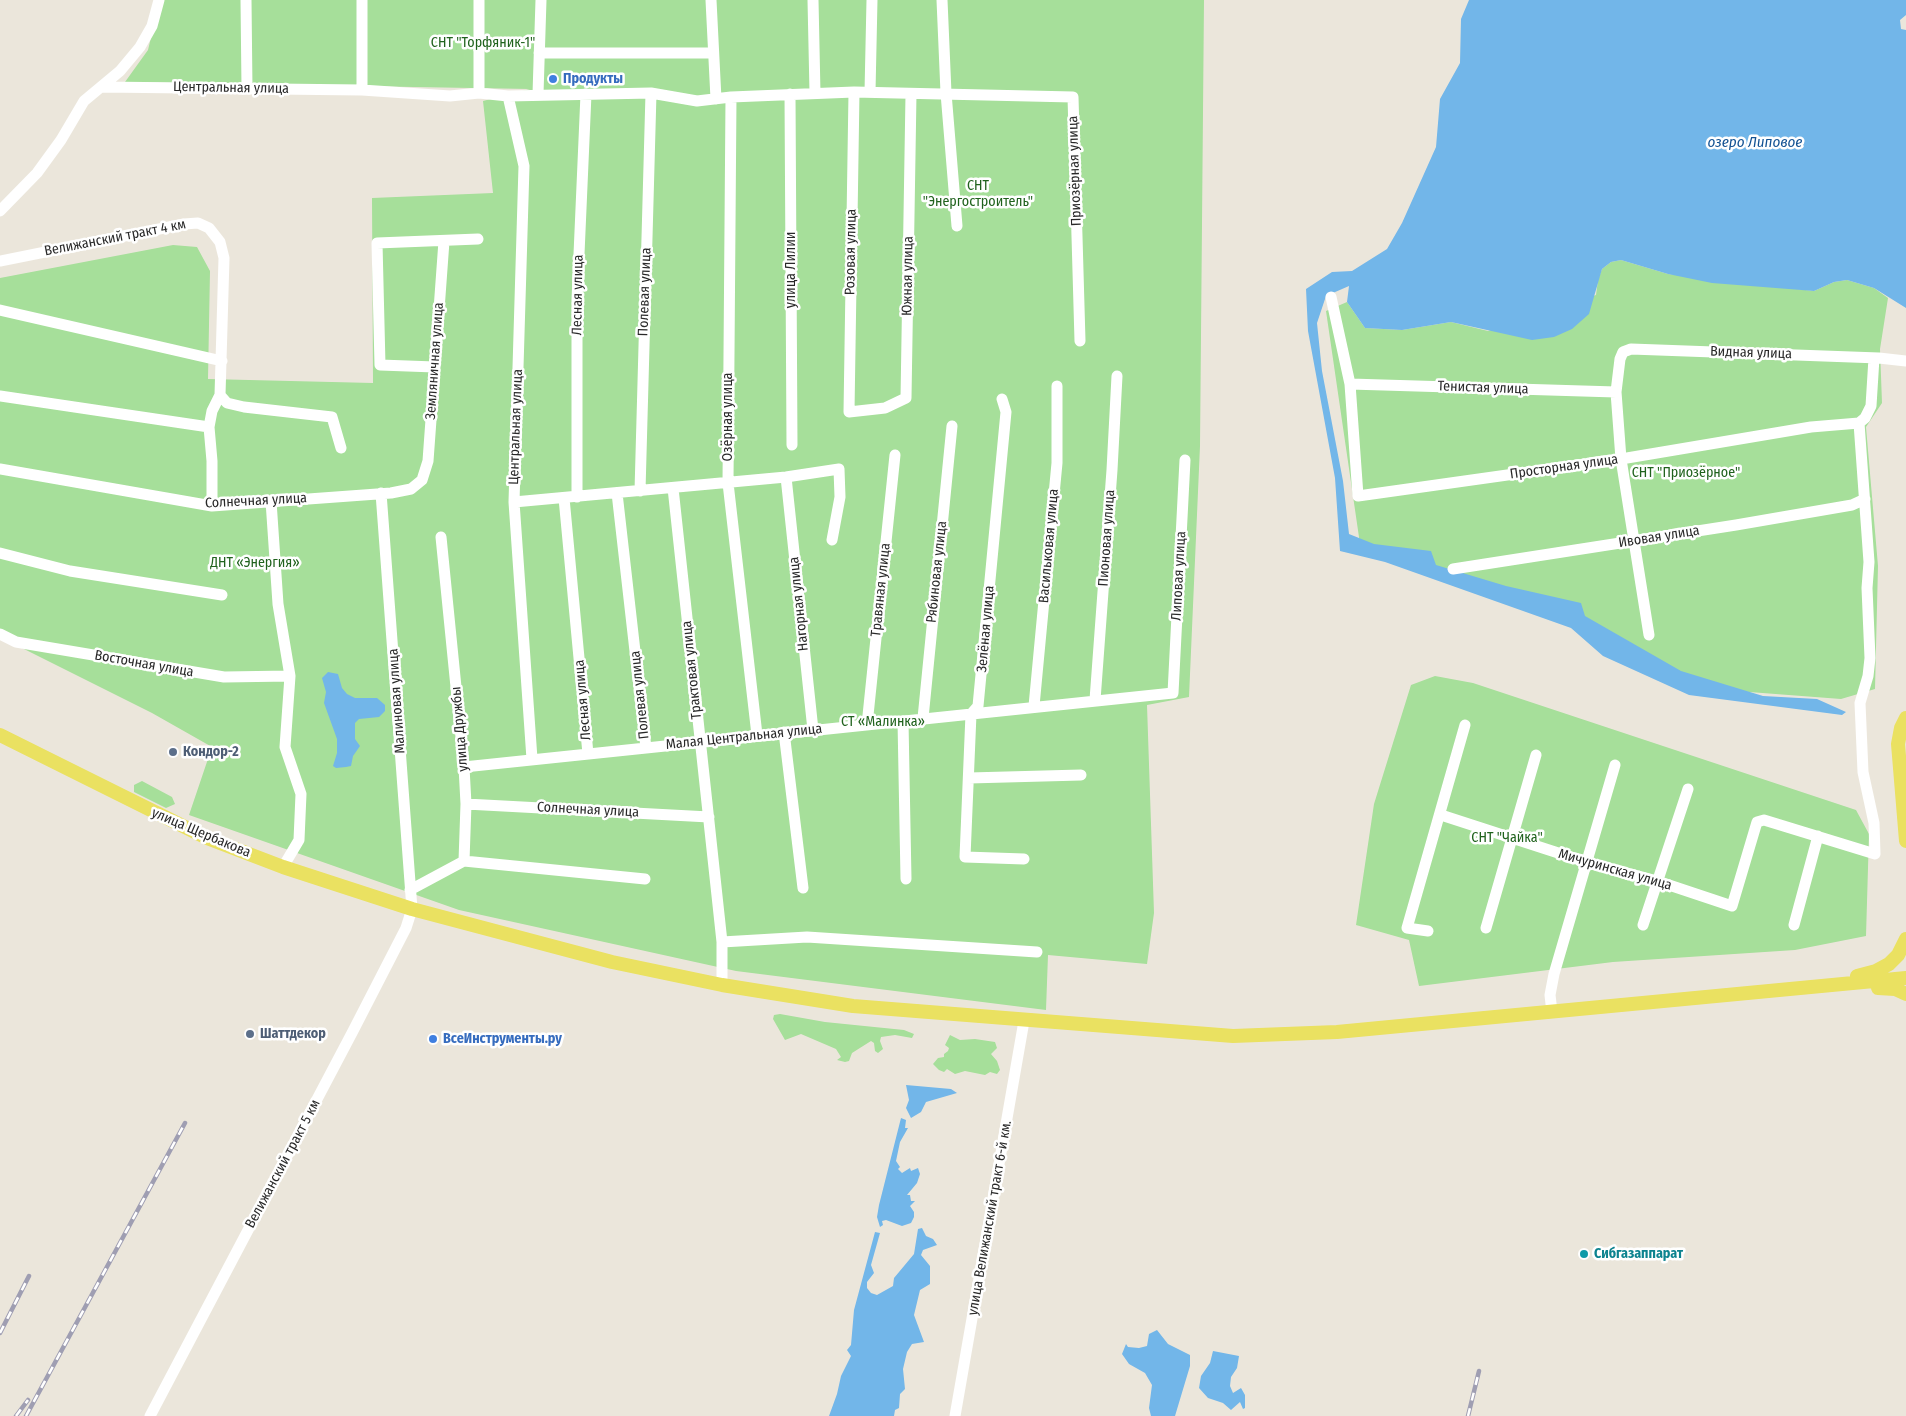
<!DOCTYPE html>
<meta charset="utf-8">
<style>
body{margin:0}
canvas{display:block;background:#ebe6db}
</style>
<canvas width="1906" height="1416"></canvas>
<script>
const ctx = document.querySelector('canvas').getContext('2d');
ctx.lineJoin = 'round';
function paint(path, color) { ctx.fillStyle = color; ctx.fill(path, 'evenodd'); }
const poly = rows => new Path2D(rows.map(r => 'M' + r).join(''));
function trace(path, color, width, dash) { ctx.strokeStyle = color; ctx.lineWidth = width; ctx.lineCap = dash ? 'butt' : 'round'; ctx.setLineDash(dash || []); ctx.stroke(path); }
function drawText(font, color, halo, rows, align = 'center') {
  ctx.font = font + ' "Fira Sans Condensed",sans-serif'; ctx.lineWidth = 5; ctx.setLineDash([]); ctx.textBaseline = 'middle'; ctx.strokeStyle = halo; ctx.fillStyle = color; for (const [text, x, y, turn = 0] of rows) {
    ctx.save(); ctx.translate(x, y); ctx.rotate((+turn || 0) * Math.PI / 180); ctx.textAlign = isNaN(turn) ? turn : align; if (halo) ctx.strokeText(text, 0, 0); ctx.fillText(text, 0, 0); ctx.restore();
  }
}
const green = poly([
 [160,0,1204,0,1200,446,1189,697,1147,705,1154,913,1147,964,1048,955,1046,1010,736,971,459,910,189,815,212,747,152,713,0,637,0,278,173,245,197,247,210,271,208,379,373,383,372,198,493,193,483,101,530,89,125,82,148,50],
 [1621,260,1668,274,1814,291,1834,282,1847,280,1874,288,1888,298,1880,349,1882,403,1866,427,1878,566,1875,689,1841,699,1697,688,1559,613,1360,544,1326,311,1347,302,1365,328,1402,330,1451,322,1488,331,1596,295,1598,280,1602,269,1611,262],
 [1435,676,1473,683,1856,810,1869,834,1866,936,1795,950,1613,962,1419,986,1409,940,1356,925,1374,804,1411,685],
 [142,781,172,797,175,804,166,808,134,792,134,785],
 [780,1014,825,1022,904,1030,914,1034,912,1038,895,1035,881,1037,880,1041,883,1049,878,1053,875,1051,874,1043,871,1041,852,1053,849,1061,845,1062,837,1060,841,1057,836,1049,801,1034,785,1040,773,1019,774,1015],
 [950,1035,960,1040,975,1039,995,1042,997,1048,991,1054,997,1061,1000,1070,997,1074,990,1072,985,1075,965,1071,955,1074,947,1069,944,1072,939,1070,933,1064,938,1058,944,1057,944,1054,948,1051,949,1048,945,1045]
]);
const water = poly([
 [1469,0,1906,0,1906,15,1900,20,1901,29,1906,30,1906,308,1874,288,1847,280,1834,282,1814,291,1712,283,1668,274,1621,260,1611,262,1602,269,1589,314,1572,329,1554,337,1532,340,1451,322,1402,330,1365,328,1347,302,1349,286,1326,296,1317,323,1322,371,1343,481,1349,534,1374,544,1431,551,1436,565,1506,586,1581,603,1585,616,1681,671,1763,696,1817,699,1846,712,1842,715,1689,695,1603,656,1571,628,1385,562,1340,551,1335,478,1308,331,1306,289,1332,272,1352,271,1387,249,1402,223,1436,147,1440,99,1460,63,1461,19],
 [328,672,338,674,342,688,347,694,355,698,377,698,385,705,385,711,379,717,359,719,355,723,355,739,360,746,353,756,351,766,346,767,336,768,333,766,337,753,337,739,324,703,326,692,322,678],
 [906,1085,951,1089,957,1093,926,1102,921,1112,911,1118,906,1108,909,1100],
 [901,1118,906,1120,905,1128,908,1128,900,1142,896,1161,900,1167,898,1169,902,1173,910,1168,911,1171,918,1168,920,1174,917,1183,907,1195,910,1195,911,1201,915,1201,910,1206,914,1212,914,1217,911,1223,902,1226,886,1220,882,1221,883,1225,880,1227,877,1217,879,1205],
 [922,1228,926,1236,933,1239,937,1245,923,1250,921,1255,930,1266,930,1284,920,1290,914,1315,924,1342,912,1344,907,1352,903,1369,905,1389,900,1394,899,1408,895,1410,894,1416,829,1416,837,1394,841,1376,851,1356,847,1350,851,1345,854,1310,875,1232,880,1233,871,1265,874,1273,867,1282,867,1288,871,1293,877,1295,893,1286,894,1278,914,1254,918,1229],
 [1157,1330,1168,1344,1190,1355,1190,1366,1175,1416,1151,1416,1149,1408,1152,1385,1145,1373,1129,1364,1122,1354,1126,1344,1128,1347,1139,1348,1147,1346,1149,1334],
 [1213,1351,1239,1356,1237,1368,1231,1377,1230,1386,1233,1393,1241,1388,1245,1395,1245,1408,1243,1409,1240,1402,1231,1410,1223,1403,1208,1398,1199,1388,1201,1376,1210,1363]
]);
const minor = poly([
 [246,0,247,88],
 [479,0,479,93],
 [711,0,716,99],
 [813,0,815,93],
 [942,0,946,93,957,226],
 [539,53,713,53],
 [101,87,362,90,450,96,479,93,508,96,651,93,697,101,731,97,854,92,1073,97,1080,341],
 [362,90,362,0],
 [854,92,849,412,885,408,906,398,911,94],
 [870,92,872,0],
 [538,94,541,0],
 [790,94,792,445],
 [508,96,524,166,514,502,532,759],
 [731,97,728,483,757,735],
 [0,211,37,173,61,140,84,101,120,71,140,47,152,26,159,0],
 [0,261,184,224,198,223,209,228,220,242,224,258,220,395,227,403,244,407,332,417,341,448],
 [1331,297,1350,384,1358,496,1621,459,1811,427,1859,423],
 [0,310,222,361],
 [435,367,380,365,377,243,478,239],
 [1350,384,1616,392],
 [0,396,209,427],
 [1002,399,1006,412,978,706,971,714,965,857,1024,859],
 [0,469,212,506,391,493,411,489,422,480,428,461,444,241],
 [786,477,813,730],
 [673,488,722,942,722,985],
 [640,491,651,93],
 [617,493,646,748],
 [577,497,577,300,586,94],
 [564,498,588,754],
 [271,501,278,604,290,676,285,747,301,794,299,840,283,867],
 [514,502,786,477,839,469,840,497,832,540],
 [212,506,212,461,209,427,212,411,220,395],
 [0,553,70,571,222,595],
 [1453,569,1736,525,1852,505,1865,499],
 [0,634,16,642,224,677,290,676],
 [1649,635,1621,459,1616,392,1620,359,1623,352,1631,349,1879,358,1906,361],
 [1095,700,1112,470,1117,376],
 [1034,706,1057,463,1057,386],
 [923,718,952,426],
 [903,721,906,879],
 [867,725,895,455],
 [784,732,803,888],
 [464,767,1173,693,1185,460],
 [969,778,1081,775],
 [466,804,709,817],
 [1441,815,1586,862,1657,881,1732,906,1757,822,1764,820,1875,854,1874,823,1863,772,1860,703,1868,676,1870,658,1867,588,1869,562,1859,423,1865,418,1871,406,1874,358],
 [464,861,645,879],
 [410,890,464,861,466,804,464,767,441,537],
 [1643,925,1688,789],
 [1794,925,1818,836],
 [1486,928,1536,755],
 [1428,931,1407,928,1465,725],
 [722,942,807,937,1037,952],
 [1552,1012,1550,995,1554,974,1615,765],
 [150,1416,353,1031,406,928,412,909,381,493],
 [955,1416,1024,1021]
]);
const major = poly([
 [1906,718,1901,728,1898,744,1906,841],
 [0,735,207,838,283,867,412,909,612,962,722,985,853,1006,1233,1036,1337,1032,1906,978],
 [1857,976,1876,971,1889,964,1898,955,1906,939],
 [1878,988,1895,989,1906,994]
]);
const rail = poly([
 [0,1333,29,1276],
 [16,1416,28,1400],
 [26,1416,185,1123],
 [1468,1416,1479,1371]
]);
const markers = [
 [553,79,5,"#3f7fe0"],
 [173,752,5,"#5c6f8a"],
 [250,1034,5,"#5c6f8a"],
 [433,1039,5,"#3f7fe0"],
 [1584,1254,5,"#0f9aa8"]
];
const parkNames = [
 ["СНТ \"Торфяник-1\"",483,43],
 ["СНТ",978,186],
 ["\"Энергостроитель\"",978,202],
 ["СНТ \"Приозёрное\"",1686,473],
 ["ДНТ «Энергия»",255,563],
 ["CТ «Малинка»",883,722],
 ["СНТ \"Чайка\"",1507,838]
];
const shopNames = [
 ["Продукты",563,79],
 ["ВсеИнструменты.ру",443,1039]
];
const streetNames = [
 ["Центральная улица",231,88,1],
 ["Приозёрная улица",1075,171,-92],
 ["Велижанский тракт 4 км",115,238,-11],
 ["Розовая улица",851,252,-89],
 ["улица Лилии",791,270,-90],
 ["Южная улица",908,276,-89],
 ["Полевая улица",645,292,-88],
 ["Лесная улица",578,295,-89],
 ["Видная улица",1751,353,2],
 ["Земляничная улица",435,361,-86],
 ["Тенистая улица",1483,388,2],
 ["Озёрная улица",728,417,-90],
 ["Центральная улица",516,427,-88],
 ["Просторная улица",1564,467,-8],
 ["Солнечная улица",256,501,-3],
 ["Ивовая улица",1659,537,-9],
 ["Пионовая улица",1107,538,-86],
 ["Васильковая улица",1049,546,-85],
 ["Рябиновая улица",937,572,-84],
 ["Липовая улица",1179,576,-87],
 ["Травяная улица",881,590,-84],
 ["Нагорная улица",799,604,-96],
 ["Зелёная улица",986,629,-85],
 ["Восточная улица",144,664,10],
 ["Трактовая улица",692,670,-96],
 ["Полевая улица",640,695,-96],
 ["Лесная улица",583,700,-95],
 ["Малиновая улица",397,701,-94],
 ["улица Дружбы",460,729,-95],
 ["Малая Центральная улица",744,737,-6],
 ["Солнечная улица",588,810,3],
 ["улица Щербакова",201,833,23],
 ["Мичуринская улица",1615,870,16],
 ["Велижанский тракт 5 км",283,1164,-62],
 ["улица Велижанский тракт 6-й км.",990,1218,-80]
];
const serviceNames = [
 ["Кондор-2",183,752],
 ["Шаттдекор",260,1034]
];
const cultureNames = [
 ["Сибгазаппарат",1594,1254]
];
const waterNames = [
 ["озеро Липовое",1755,143]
];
paint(green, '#a6df9a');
paint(water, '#72b6e9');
trace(minor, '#fff', 11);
trace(major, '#eae161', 14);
trace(rail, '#9f9eb2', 4.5);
trace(rail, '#fff', 2.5, [8]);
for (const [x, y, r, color] of markers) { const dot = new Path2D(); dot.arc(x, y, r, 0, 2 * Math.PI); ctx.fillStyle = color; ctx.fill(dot); trace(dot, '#fff', 2); }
drawText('14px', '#20621d', '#fff', parkNames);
drawText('bold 14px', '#366cbe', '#fff', shopNames, 'left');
drawText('14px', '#292929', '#fff', streetNames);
drawText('bold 14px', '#4e5e75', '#fff', serviceNames, 'left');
drawText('bold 14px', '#0d838f', '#fff', cultureNames, 'left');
drawText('italic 15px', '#135293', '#fff', waterNames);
</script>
